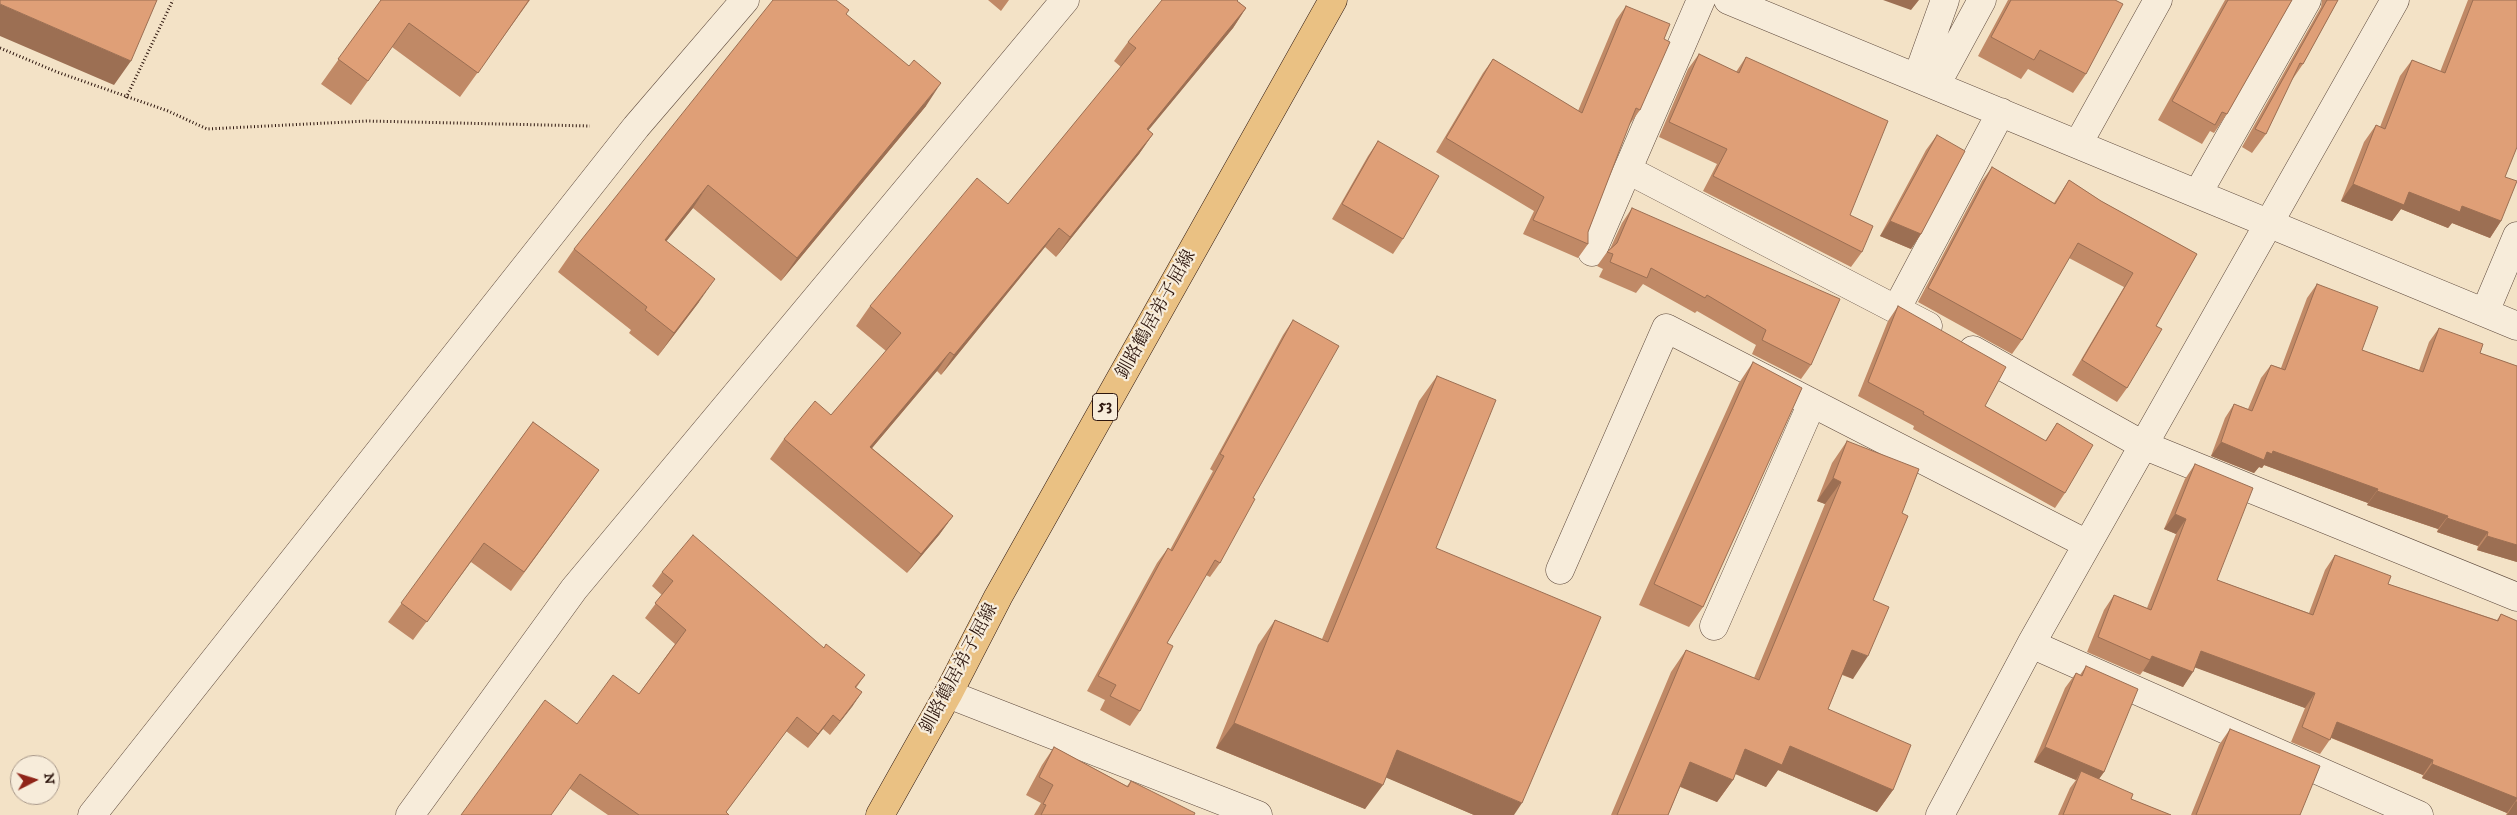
<!DOCTYPE html>
<meta charset="utf-8">
<style>
body{margin:0}
#map{position:relative;width:2517px;height:815px;overflow:hidden;background:#f3e2c6;font-family:"IM FELL DW Pica",serif}
canvas{display:block}
.north{position:absolute;left:10px;top:755px;width:50px;height:50px;box-sizing:border-box;background:#f7ecda;border:1px solid #a69688;border-radius:50%;rotate:85deg;font-size:14px;font-weight:700;line-height:20px;text-align:center;color:#2d160e}
.north::after{content:'';display:block;margin:auto;width:18px;height:22px;background:#8f2418;clip-path:polygon(50% 0,100% 100%,50% 72%,0 100%)}
</style>
<div id="map">
<canvas width="2517" height="815"></canvas>
<div class="north">N</div>
</div>
<script>
const ctx = document.querySelector('canvas').getContext('2d');
ctx.lineJoin = 'round';
const poly = rows => new Path2D(rows.map(r => 'M' + r).join(''));
function trace(path, color, width, dash) { ctx.strokeStyle = color; ctx.lineWidth = width; ctx.lineCap = dash ? 'butt' : 'round'; ctx.setLineDash(dash || []); ctx.stroke(path); }
function paint(path, color) { ctx.fillStyle = color; ctx.fill(path, 'evenodd'); }
function drawText(font, color, halo, rows, align = 'center') {
  ctx.font = font + ' "IM FELL DW Pica","Noto Serif JP",serif'; ctx.lineWidth = 4.5; ctx.setLineDash([]); ctx.textBaseline = 'middle'; ctx.strokeStyle = halo; ctx.fillStyle = color; for (const [text, x, y, turn = 0] of rows) {
    ctx.save(); ctx.translate(x, y); ctx.rotate((+turn || 0) * Math.PI / 180); ctx.textAlign = isNaN(turn) ? turn : align; if (halo) ctx.strokeText(text, 0, 0); ctx.fillText(text, 0, 0); ctx.restore();
  }
}
const path = poly([
 [0,48,57,72,168,111,207,129,367,121,590,126],
 [126,98,173,0]
]);
const minor = poly([
 [1728,0,2517,326],
 [1917,78,1945,0],
 [1936,85,1982,0],
 [2078,144,2158,0],
 [1628,170,1928,326],
 [2198,193,2307,0],
 [1592,252,1701,0],
 [1897,308,2001,112],
 [2485,312,2517,236],
 [1973,350,2143,445,2517,597],
 [1560,570,1666,328,2087,544],
 [1714,626,1812,403],
 [2031,644,2419,815],
 [948,694,1258,815],
 [92,815,636,127,745,0],
 [410,815,574,589,1065,0],
 [1940,815,2031,644,2395,0]
]);
const major = poly([
 [880,815,948,694,998,597,1333,0]
]);
const wall = poly([
 [381,0,530,0,460,97,392,47,351,105,321,84],
 [988,0,1009,0,1001,11],
 [2008,0,2115,0,2086,74,2073,93,2028,69,2021,79,1978,56],
 [2225,0,2292,0,2227,114,2214,133,2210,131,2202,144,2158,120],
 [2322,0,2338,0,2303,64,2290,83,2266,134,2252,153,2242,147,2321,7],
 [2468,0,2517,0,2505,177,2501,221,2490,238,2452,223,2448,228,2401,209,2392,221,2341,201,2364,142,2376,125,2380,127,2400,76,2412,60,2440,72],
 [1239,2,1246,8,1233,28,1148,130,1153,134,1139,154,1056,257,1045,247,941,375,937,371,872,448,953,516,939,535,907,573,770,459,784,439,831,415,886,351,856,326,870,306,1008,204,1121,67,1114,61,1128,42],
 [1626,6,1664,39,1640,110,1630,124,1629,124,1588,232,1588,244,1578,258,1523,234,1534,211,1436,152,1483,73,1493,59,1578,111,1616,20],
 [846,14,926,106,781,281,693,208,666,241,699,302,658,356,629,333,631,330,558,272,574,249],
 [1699,54,1736,72,1746,57,1850,215,1862,252,1851,267,1703,191,1717,164,1659,137,1688,69],
 [1937,135,1921,234,1911,249,1880,236,1926,150],
 [1378,141,1403,239,1393,254,1332,219,1368,156],
 [1992,167,2054,203,2069,180,2101,201,2197,254,2156,326,2127,388,2117,402,2072,375,2124,287,2069,258,2022,340,2012,354,1918,302,1982,181],
 [1632,208,1811,365,1801,379,1752,354,1756,345,1697,311,1695,313,1643,284,1636,293,1599,277,1603,269,1597,266,1607,252,1610,249,1622,223],
 [2317,284,2362,350,2419,370,2429,342,2439,328,2480,353,2517,366,2517,562,2477,550,2478,546,2437,532,2438,529,2367,505,2368,503,2264,465,2262,468,2259,467,2254,473,2211,456,2225,418,2234,404,2248,409,2261,378,2271,365,2281,368,2307,298],
 [1898,306,1985,406,2045,441,2057,423,2065,493,2055,508,1913,429,1914,426,1858,396,1888,321],
 [1293,320,1253,498,1220,563,1210,577,1206,575,1167,643,1140,711,1130,726,1100,710,1105,700,1087,691,1157,563,1168,548,1170,550,1213,471,1210,469,1283,335],
 [1753,362,1703,607,1689,627,1639,605,1739,383],
 [1437,376,1436,548,1474,815,1386,777,1365,809,1216,748,1258,645,1275,620,1322,639,1419,401],
 [533,422,599,470,511,591,471,562,413,640,388,622],
 [1847,441,1902,513,1873,600,1853,679,1842,675,1828,709,1893,790,1877,812,1778,770,1766,787,1735,774,1733,780,1717,802,1680,787,1668,815,1611,815,1671,672,1686,650,1754,678,1825,504,1817,501,1832,463],
 [2195,464,2217,580,2309,613,2325,570,2335,555,2388,584,2497,620,2501,614,2517,621,2517,815,2506,815,2507,813,2422,778,2423,775,2331,738,2320,754,2291,742,2305,708,2195,667,2183,687,2143,671,2140,675,2087,652,2104,610,2114,595,2147,608,2176,534,2164,529,2185,479],
 [662,572,824,648,865,675,856,688,862,692,830,735,823,729,808,748,786,731,726,812,729,815,608,815,570,789,577,724,639,694,675,644,645,618,662,595,652,586],
 [2086,666,2104,772,2099,779,2131,799,2171,815,2058,815,2070,788,2076,780,2034,762,2065,688,2076,673,2080,675],
 [2230,729,2300,815,2191,815,2219,745],
 [1054,747,1127,786,1131,781,1194,815,1034,815,1041,803,1026,795,1042,765]
]);
const shadedWall = poly([
 [1883,0,1919,0,1911,10],
 [0,4,131,61,114,85,0,36],
 [1246,8,1233,28,1133,149,1147,129],
 [941,83,926,106,781,281,797,258],
 [1153,134,1139,154,1056,257,1070,237],
 [2353,184,2409,192,2462,206,2501,221,2490,238,2452,223,2448,228,2401,209,2392,221,2341,201],
 [708,185,693,208,649,263,665,240],
 [1890,221,1921,234,1911,249,1880,236],
 [1059,228,1045,247,941,375,954,355],
 [715,279,699,302,658,356,674,333],
 [950,352,937,371,856,467,870,447],
 [2221,442,2267,452,2273,451,2378,489,2368,503,2264,465,2262,468,2259,467,2254,473,2211,456],
 [1833,478,1841,482,1825,504,1817,501],
 [2377,491,2448,516,2438,529,2367,505],
 [2175,514,2186,519,2176,534,2164,529],
 [953,516,939,535,907,573,921,554],
 [2447,518,2488,532,2478,546,2437,532],
 [2487,536,2517,545,2517,562,2477,550],
 [1852,650,1868,656,1853,679,1837,672],
 [2201,651,2315,693,2305,708,2191,666],
 [2152,656,2193,672,2183,687,2143,671,2150,660],
 [862,692,852,707,830,735,840,721],
 [833,715,823,729,808,748,818,734],
 [797,717,786,731,724,815],
 [2337,722,2433,760,2423,775,2327,736],
 [1234,723,1383,785,1365,809,1216,748],
 [1790,746,1893,790,1877,812,1778,770,1766,787,1729,771,1745,749],
 [2045,747,2104,772,2093,787,2081,771,2076,780,2034,762],
 [1397,750,1522,803,1514,815,1474,815,1380,775],
 [1690,762,1733,780,1717,802,1674,784],
 [2432,764,2517,798,2517,799,2507,813,2422,778],
 [2516,801,2517,802,2517,815,2507,815]
]);
const building = poly([
 [0,0,157,0,131,61,0,4,0,0],
 [381,0,529,0,478,73,409,23,368,81,338,59,381,0],
 [773,0,836,0,849,10,846,14,909,66,914,60,941,83,797,258,708,185,665,240,715,279,674,333,645,310,647,307,574,249,773,0],
 [1162,0,1238,0,1237,1,1246,8,1147,129,1153,134,1070,237,1059,228,954,355,950,352,870,447,953,516,921,554,784,439,815,401,831,415,901,333,870,306,977,178,1008,204,1136,48,1128,42,1162,0],
 [2011,0,2115,0,2123,4,2086,74,2040,50,2034,60,1991,37,2011,0],
 [2228,0,2292,0,2227,114,2222,112,2215,125,2172,101,2228,0],
 [2327,0,2338,0,2303,64,2300,63,2266,134,2255,129,2327,0],
 [2473,0,2517,0,2517,147,2505,177,2517,181,2501,221,2462,206,2460,212,2409,192,2404,205,2353,184,2376,125,2385,129,2412,60,2445,73,2473,0],
 [1626,6,1670,24,1664,39,1670,42,1640,110,1636,108,1630,123,1588,232,1588,244,1533,220,1544,197,1446,138,1493,59,1582,113,1626,6],
 [1699,54,1739,73,1746,57,1888,121,1850,215,1873,226,1862,252,1713,176,1727,149,1669,122,1699,54],
 [1937,135,1965,151,1921,234,1890,221,1937,135],
 [1378,141,1439,176,1403,239,1342,204,1378,141],
 [1992,167,2055,204,2069,180,2101,201,2197,254,2156,326,2162,329,2127,388,2082,360,2133,273,2078,243,2022,340,1928,288,1992,167],
 [1632,208,1840,299,1811,365,1762,340,1766,330,1707,295,1705,298,1651,268,1647,278,1610,262,1613,254,1607,252,1617,243,1632,208],
 [2317,284,2378,307,2362,350,2423,372,2439,328,2483,344,2480,353,2517,366,2517,545,2487,536,2488,532,2447,518,2448,516,2377,491,2378,489,2273,451,2272,454,2267,452,2264,460,2221,442,2234,404,2252,411,2271,365,2285,370,2317,284],
 [1898,306,2006,367,1985,406,2046,441,2057,423,2093,445,2065,493,1923,414,1924,412,1868,382,1898,306],
 [1293,320,1339,346,1253,498,1255,499,1220,563,1215,560,1167,643,1173,646,1140,711,1110,696,1116,685,1098,676,1168,548,1172,551,1224,456,1220,454,1293,320],
 [1753,362,1802,388,1703,607,1654,584,1753,362],
 [1437,376,1496,400,1436,548,1601,617,1522,803,1397,750,1383,785,1234,723,1275,620,1328,642,1437,376],
 [533,422,599,470,524,572,484,543,427,622,401,603,533,422],
 [1847,441,1919,469,1902,513,1908,516,1873,600,1889,607,1868,656,1852,650,1828,709,1911,745,1893,790,1790,746,1782,765,1745,749,1733,780,1690,762,1668,815,1617,815,1686,650,1759,680,1841,482,1833,478,1847,441],
 [2195,464,2253,488,2217,580,2313,615,2335,555,2391,576,2388,584,2498,621,2501,614,2517,621,2517,798,2432,764,2433,760,2337,722,2330,740,2302,727,2315,693,2201,651,2193,672,2152,656,2150,660,2098,637,2114,595,2151,610,2186,519,2175,514,2195,464],
 [693,535,824,648,826,644,865,675,855,687,862,692,840,721,833,715,818,734,797,717,726,812,729,815,639,815,580,774,551,815,461,815,545,700,577,724,613,675,639,694,686,630,655,603,673,581,662,572,693,535],
 [2086,666,2138,689,2104,772,2045,747,2076,673,2082,676,2086,666],
 [2230,729,2320,766,2300,815,2196,815,2230,729],
 [1054,747,1128,787,1131,781,1195,813,1194,815,1041,815,1046,805,1043,804,1053,785,1039,777,1054,747],
 [2081,771,2133,794,2131,799,2171,815,2063,815,2081,771]
]);
const shields = [
 [1105,407,25]
];
const shieldNames = [
 ["53",1105,407]
];
const streetNames = [
 ["釧路鶴居弟子屈線",1157,315,-61],
 ["釧路鶴居弟子屈線",960,669,-62]
];
trace(minor, '#5e493c', 29);
trace(major, '#2d160e', 29);
trace(path, '#2d160e', 3, [1, 2.5]);
trace(minor, '#f7ecda', 28);
trace(major, '#eac183', 28);
paint(wall, '#c08966');
paint(shadedWall, '#9c6f53');
paint(building, '#df9f77');
trace(building, '#9c6f53', 1);
for (const [x, y, w] of shields) { const box = new Path2D(); box.roundRect(x - w / 2, y - 13.5, w, 27, 4); ctx.fillStyle = '#f7ecda'; ctx.fill(box); trace(box, '#2d160e', 1); }
drawText('bold 16px', '#2d160e', null, shieldNames);
drawText('18px', '#2d160e', '#f7ecda', streetNames);
</script>
